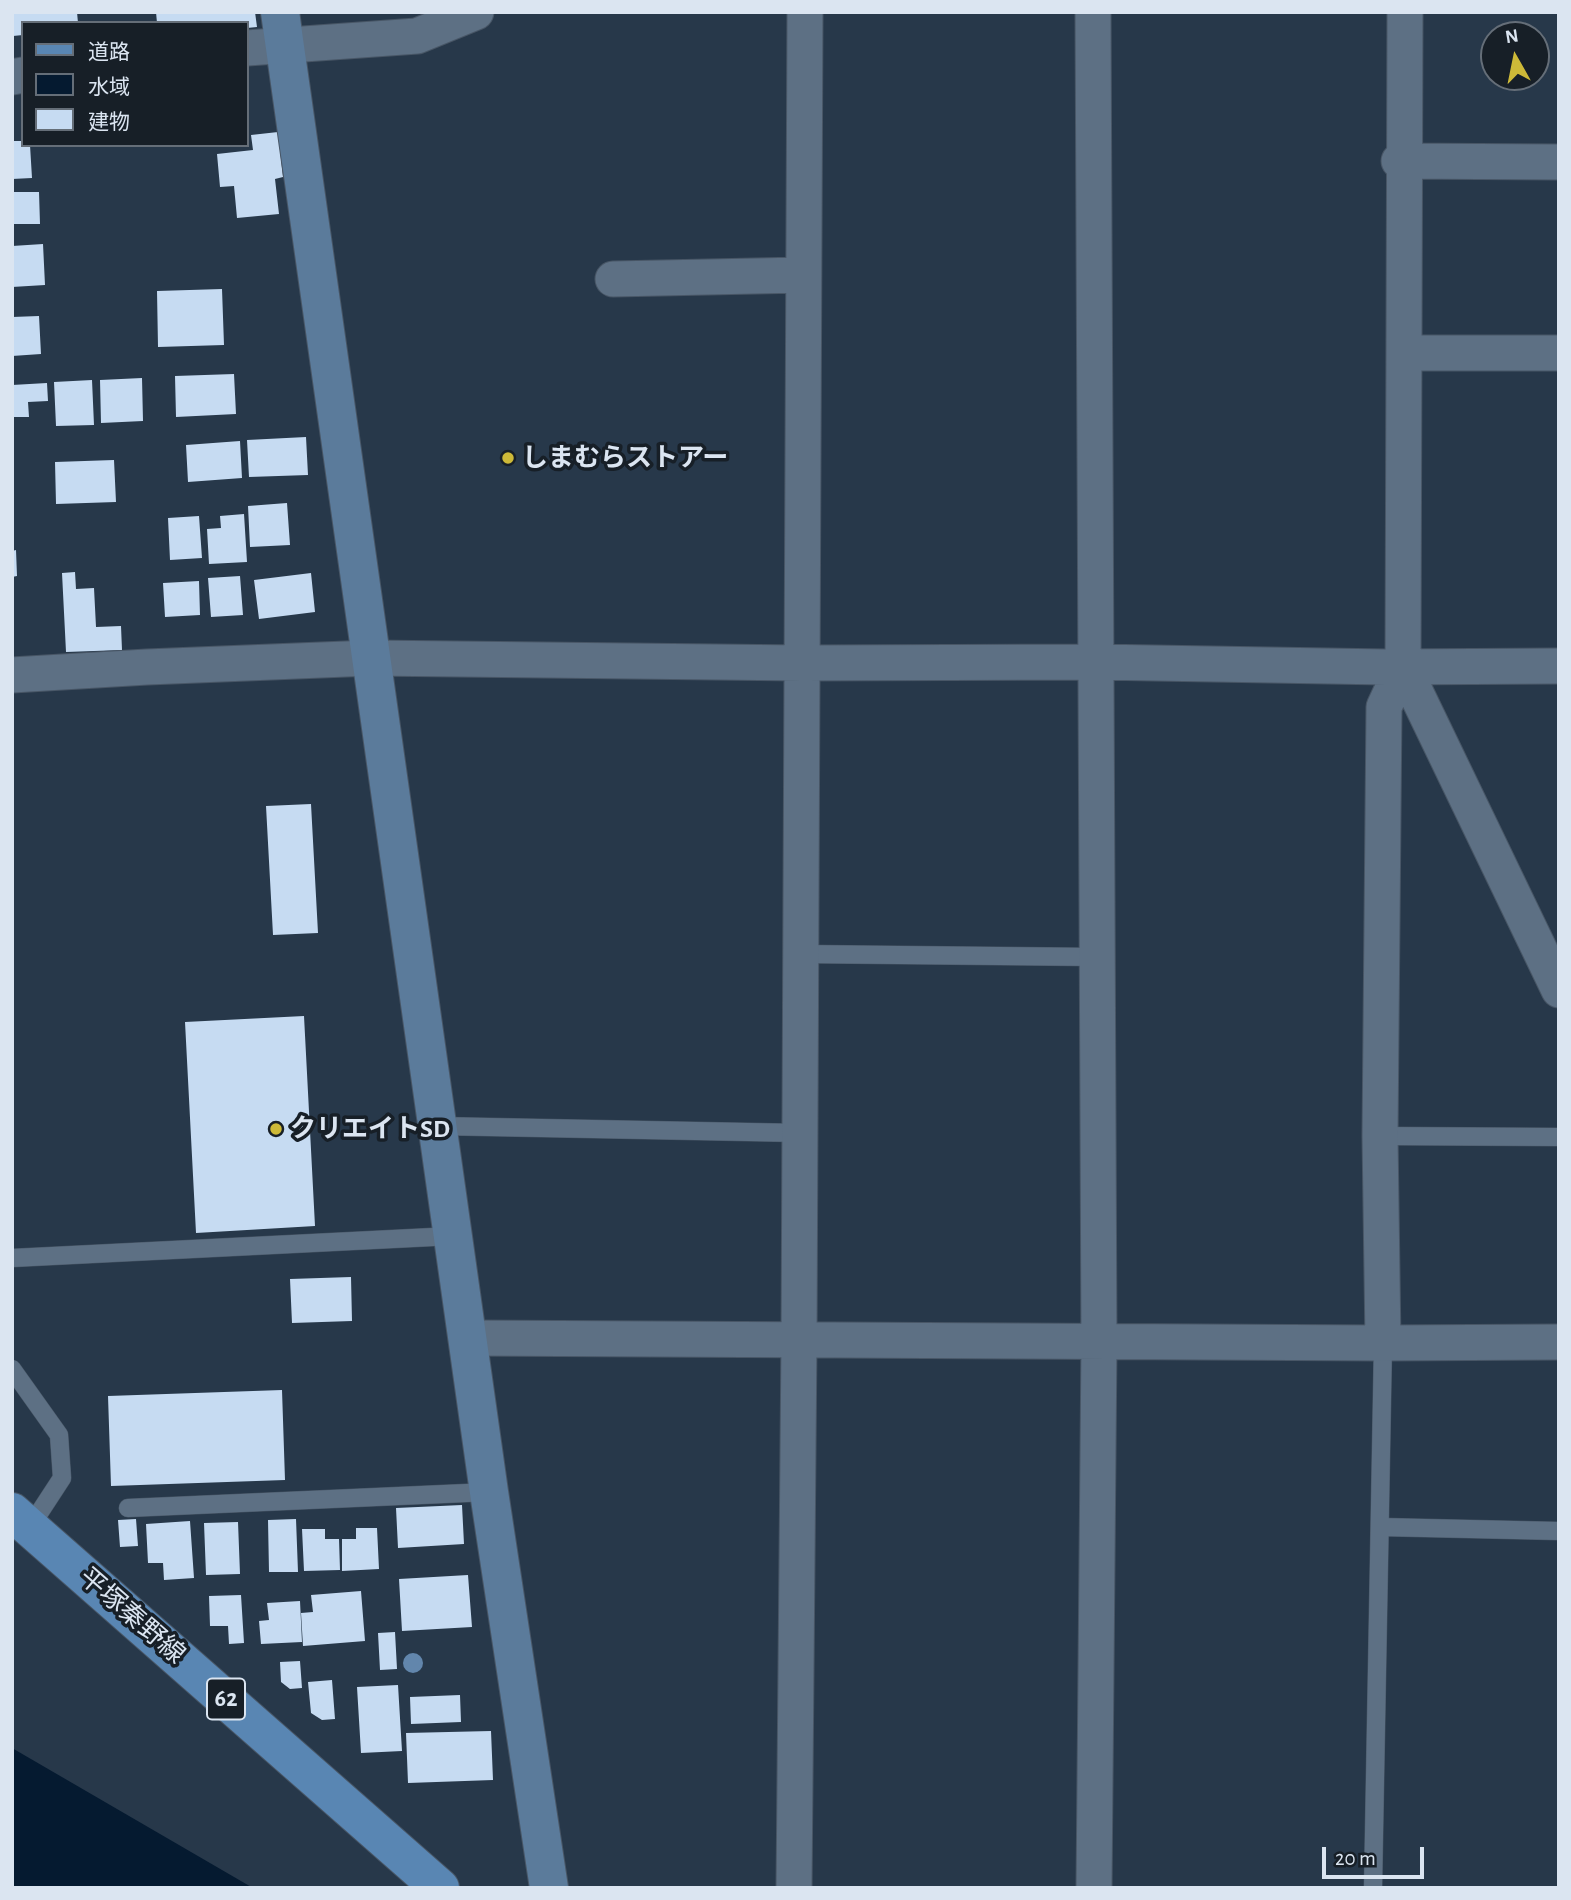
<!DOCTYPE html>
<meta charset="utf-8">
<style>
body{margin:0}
#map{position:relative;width:1571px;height:1900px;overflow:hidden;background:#27384a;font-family:"Alegreya Sans","Noto Sans JP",sans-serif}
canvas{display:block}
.frame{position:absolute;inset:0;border:14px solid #dbe5f1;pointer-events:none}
.legend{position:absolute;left:21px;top:21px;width:228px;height:126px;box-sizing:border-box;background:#171f27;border:2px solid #656e78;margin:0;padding:9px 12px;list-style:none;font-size:21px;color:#dbe5f1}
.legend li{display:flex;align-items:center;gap:14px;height:35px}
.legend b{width:35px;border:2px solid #656e78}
.north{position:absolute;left:1480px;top:21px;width:70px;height:70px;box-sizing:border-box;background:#171f27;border:2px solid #656e78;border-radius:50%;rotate:351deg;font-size:19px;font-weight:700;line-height:28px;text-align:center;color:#dbe5f1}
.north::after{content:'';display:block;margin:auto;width:24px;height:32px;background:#cdb938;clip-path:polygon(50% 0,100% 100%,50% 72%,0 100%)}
.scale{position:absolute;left:1322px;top:1847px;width:102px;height:32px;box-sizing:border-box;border:4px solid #dbe5f1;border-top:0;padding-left:9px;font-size:21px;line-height:24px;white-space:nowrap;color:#dbe5f1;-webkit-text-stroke:5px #171f27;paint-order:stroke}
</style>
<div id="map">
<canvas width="1571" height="1900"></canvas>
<div class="frame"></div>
<ul class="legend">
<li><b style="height:9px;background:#5986b3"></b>道路</li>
<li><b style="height:19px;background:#051a30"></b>水域</li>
<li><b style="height:19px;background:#c6dbf2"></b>建物</li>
</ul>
<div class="north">N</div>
<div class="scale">20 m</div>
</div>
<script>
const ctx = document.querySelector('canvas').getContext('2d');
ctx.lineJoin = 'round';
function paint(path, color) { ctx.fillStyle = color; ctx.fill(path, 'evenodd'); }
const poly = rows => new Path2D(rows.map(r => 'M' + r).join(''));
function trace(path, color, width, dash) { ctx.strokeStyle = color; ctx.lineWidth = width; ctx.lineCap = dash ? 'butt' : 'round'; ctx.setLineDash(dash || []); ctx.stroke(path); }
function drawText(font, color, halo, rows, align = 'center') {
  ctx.font = font + ' "Alegreya Sans","Noto Sans JP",sans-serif'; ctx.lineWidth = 7; ctx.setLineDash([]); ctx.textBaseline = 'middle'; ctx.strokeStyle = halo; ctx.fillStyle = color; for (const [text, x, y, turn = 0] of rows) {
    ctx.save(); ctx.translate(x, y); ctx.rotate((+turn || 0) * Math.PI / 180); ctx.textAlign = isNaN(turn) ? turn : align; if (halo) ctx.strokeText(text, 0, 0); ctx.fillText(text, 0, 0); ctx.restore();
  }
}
const water = poly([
 [12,1748,253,1888,12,1888]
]);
const building = poly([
 [12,12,77,12,78,23,23,23,23,35,13,36],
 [156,12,255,12,257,27,247,28,247,23,157,23],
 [278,132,283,177,275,179,279,214,237,218,234,186,220,187,217,154,253,150,251,135],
 [12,141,23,141,23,145,30,145,32,178,12,179],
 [12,192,39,192,40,224,12,224],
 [43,244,45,285,12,287,12,246],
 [222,289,224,345,158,347,157,291],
 [39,316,41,354,12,356,12,317],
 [234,374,236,414,176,417,175,376],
 [142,378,143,421,101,423,100,380],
 [92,380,94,425,56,426,54,382],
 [47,383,48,401,28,402,29,417,12,417,12,385],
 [306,437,308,475,249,477,247,440],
 [240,441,242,478,188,482,186,445],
 [114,460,116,502,56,504,55,462],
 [287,503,290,545,250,547,248,506],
 [244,514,247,562,209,564,207,529,221,528,220,516],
 [199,516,202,558,170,560,168,518],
 [16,550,17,576,12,577,12,551],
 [75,572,76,589,94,588,96,627,121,626,122,650,66,652,62,573],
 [311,573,315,612,259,619,254,580],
 [240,576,243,615,211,617,208,578],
 [199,581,200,615,165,617,163,583],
 [311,804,318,933,273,935,266,806],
 [304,1016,315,1226,196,1233,185,1022],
 [351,1277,352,1321,292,1323,290,1279],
 [282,1390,285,1480,111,1486,108,1396],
 [462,1505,464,1544,398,1548,396,1508],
 [136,1519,138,1546,120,1547,118,1520],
 [296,1519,298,1572,269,1572,268,1520],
 [190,1521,194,1578,164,1580,163,1563,148,1563,146,1524],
 [238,1522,240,1574,206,1575,204,1523],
 [356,1528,377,1528,379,1569,342,1571,342,1539,356,1539],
 [302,1529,325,1529,325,1539,339,1539,340,1570,304,1571],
 [468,1575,472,1627,402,1631,399,1579],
 [361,1591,365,1641,303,1646,301,1613,313,1612,311,1595],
 [241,1595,244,1643,229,1644,228,1626,210,1626,209,1596],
 [300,1601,302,1642,261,1644,259,1621,269,1620,267,1603],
 [395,1632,397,1669,380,1670,378,1633],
 [300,1661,302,1688,290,1689,281,1682,280,1662],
 [332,1680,335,1719,322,1720,311,1713,308,1682],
 [398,1685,402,1751,361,1753,357,1687],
 [460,1695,461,1722,411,1724,410,1697],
 [491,1731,493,1780,408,1783,406,1733]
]);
const lane = poly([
 [800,954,1098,957],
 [437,1126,800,1133],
 [1380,1136,1559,1137],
 [12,1258,453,1236],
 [12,1369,59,1435,62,1478,30,1527],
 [128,1508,489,1492],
 [1380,1527,1559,1531],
 [1373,1888,1383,1343]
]);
const street = poly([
 [1093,12,1099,1342,1094,1888],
 [247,48,417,36,476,12],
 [12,77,23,75],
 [1399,161,1559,162],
 [613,279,803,275],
 [1404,353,1559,353],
 [1403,666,1559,990],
 [12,675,147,667,371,658,802,663,1096,662,1386,667,1559,666],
 [468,1338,1383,1343,1559,1342],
 [1383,1343,1380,1136,1384,707,1403,666,1405,12],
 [794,1888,799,1340,805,12]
]);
const secondary = poly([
 [280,12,489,1492,549,1888]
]);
const primary = poly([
 [12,1512,440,1888]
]);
const trees = [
 [413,1663]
];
const markers = [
 [508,458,7,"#cdb938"],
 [276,1129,7,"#cdb938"]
];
const shields = [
 [226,1699,38]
];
const shieldNames = [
 ["62",226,1699]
];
const poiNames = [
 ["しまむらストアー",522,458],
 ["クリエイトSD",290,1129]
];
const streetNames = [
 ["平塚秦野線",132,1616,41]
];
paint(water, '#051a30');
paint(building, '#c6dbf2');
trace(lane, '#485666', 19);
trace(street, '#485666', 37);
trace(secondary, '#485666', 40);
trace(primary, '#485666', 40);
trace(lane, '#5d7084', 18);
trace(street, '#5d7084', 35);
trace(secondary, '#5b7b9b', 38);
trace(primary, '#5986b3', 38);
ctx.fillStyle = '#6286ac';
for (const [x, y] of trees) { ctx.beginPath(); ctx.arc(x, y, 10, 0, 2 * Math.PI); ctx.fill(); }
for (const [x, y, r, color] of markers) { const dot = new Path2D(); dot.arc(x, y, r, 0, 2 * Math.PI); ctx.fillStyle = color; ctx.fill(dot); trace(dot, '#171f27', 2.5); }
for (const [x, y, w] of shields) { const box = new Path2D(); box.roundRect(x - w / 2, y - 20.5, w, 41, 5); ctx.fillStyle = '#171f27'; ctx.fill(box); trace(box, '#dbe5f1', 2); }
drawText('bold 24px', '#dbe5f1', null, shieldNames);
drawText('bold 26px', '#dbe5f1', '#171f27', poiNames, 'left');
drawText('26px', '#dbe5f1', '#171f27', streetNames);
</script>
